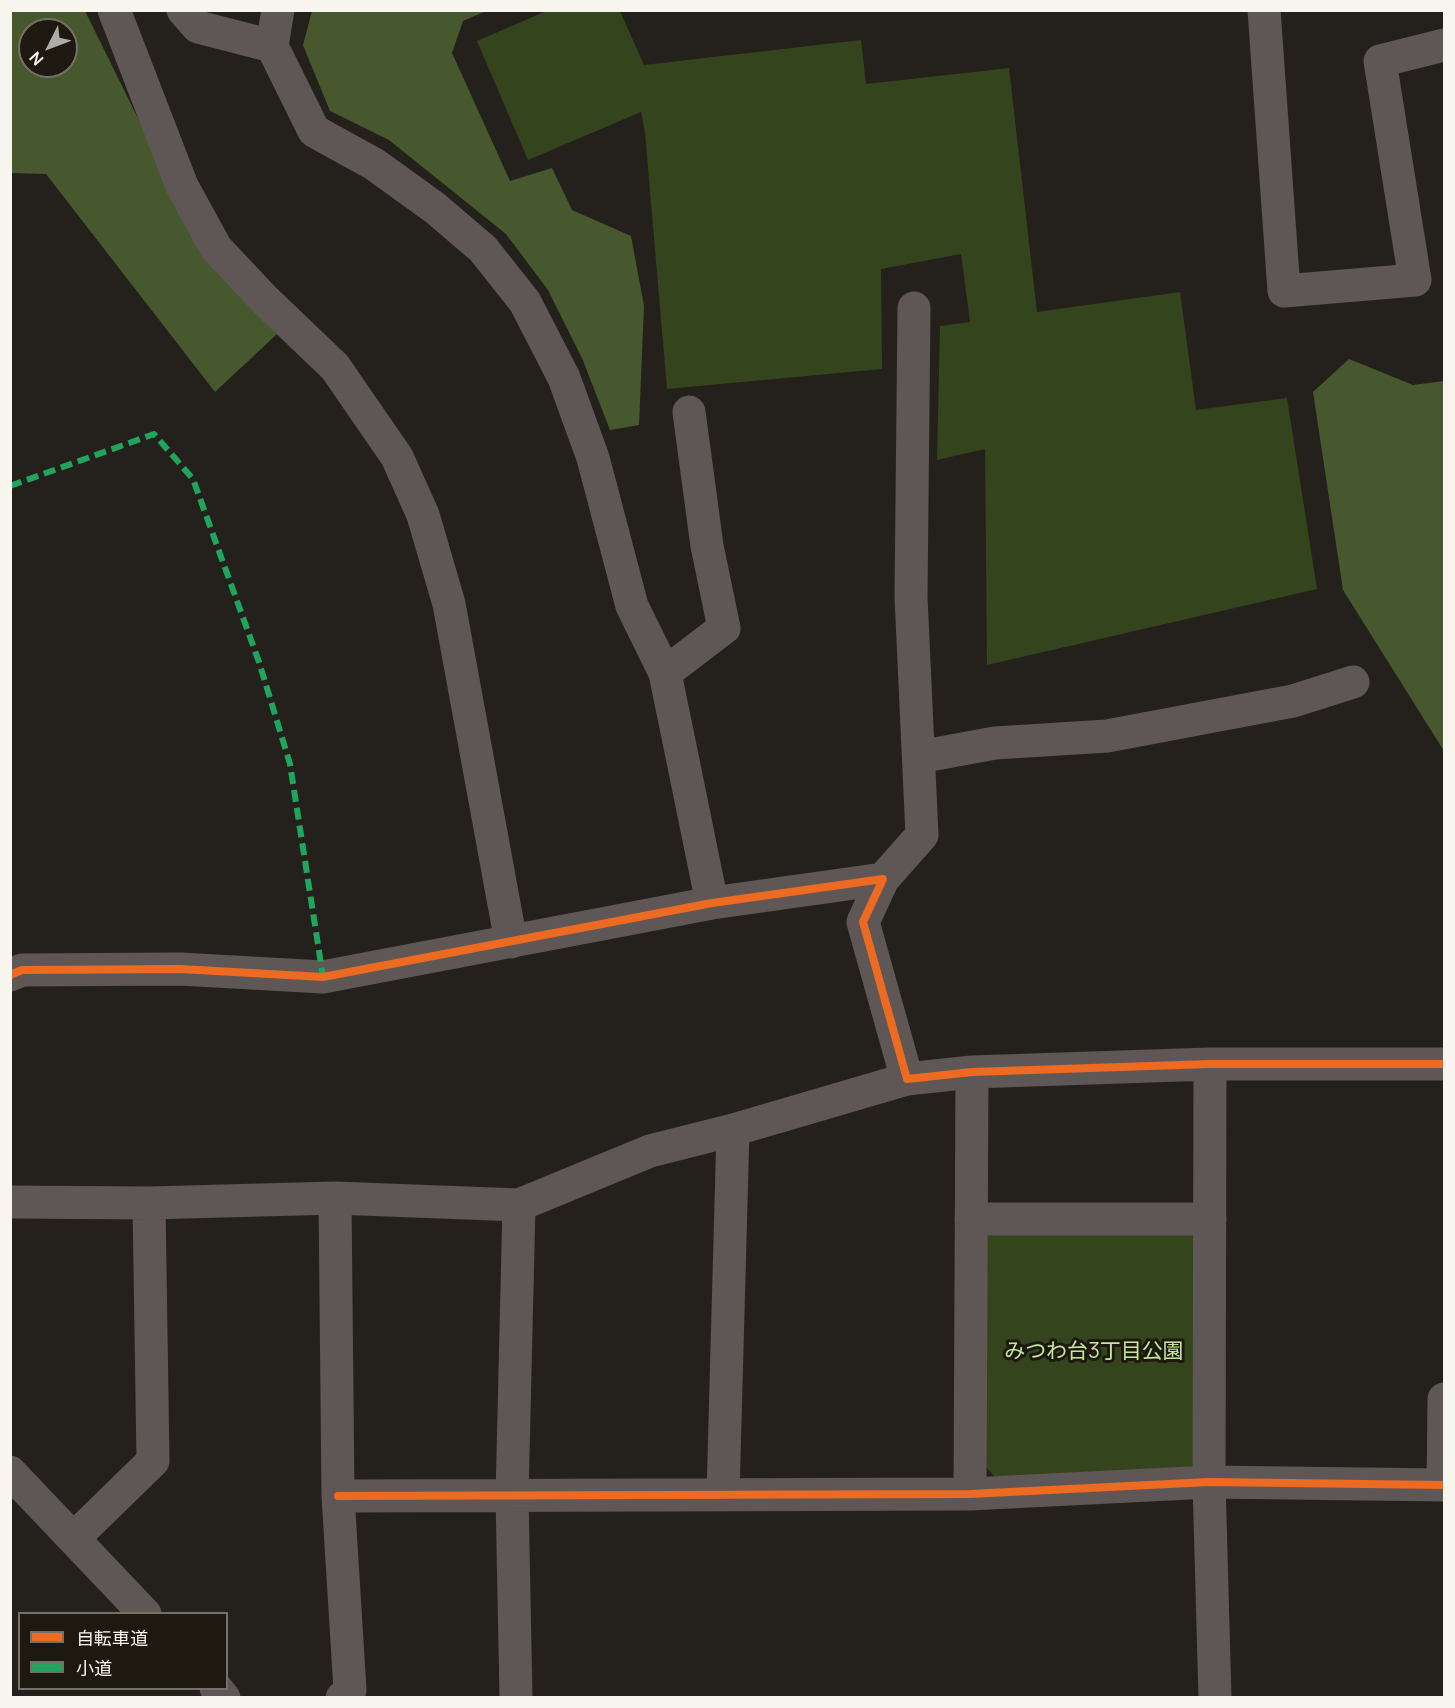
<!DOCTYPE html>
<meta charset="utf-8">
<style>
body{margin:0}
#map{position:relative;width:1455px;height:1708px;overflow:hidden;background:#24211c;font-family:Manrope,"Noto Sans JP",sans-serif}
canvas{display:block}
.frame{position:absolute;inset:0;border:12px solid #f8f4ee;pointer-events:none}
.legend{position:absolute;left:18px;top:1612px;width:210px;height:78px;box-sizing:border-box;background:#1e1910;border:2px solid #757169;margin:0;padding:8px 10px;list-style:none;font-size:18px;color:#f8f4ee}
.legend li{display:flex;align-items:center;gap:12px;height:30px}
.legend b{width:30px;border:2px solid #757169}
.north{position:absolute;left:18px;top:18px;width:60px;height:60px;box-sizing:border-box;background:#1e1910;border:2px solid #757169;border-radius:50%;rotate:228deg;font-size:16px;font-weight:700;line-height:24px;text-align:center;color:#f8f4ee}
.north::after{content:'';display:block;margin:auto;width:21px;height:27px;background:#aeaaa4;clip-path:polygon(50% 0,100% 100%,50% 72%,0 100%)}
</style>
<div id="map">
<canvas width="1455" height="1708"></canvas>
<div class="frame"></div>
<ul class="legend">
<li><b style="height:8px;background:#ed6a23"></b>自転車道</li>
<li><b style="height:8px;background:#20a55d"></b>小道</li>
</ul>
<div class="north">N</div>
</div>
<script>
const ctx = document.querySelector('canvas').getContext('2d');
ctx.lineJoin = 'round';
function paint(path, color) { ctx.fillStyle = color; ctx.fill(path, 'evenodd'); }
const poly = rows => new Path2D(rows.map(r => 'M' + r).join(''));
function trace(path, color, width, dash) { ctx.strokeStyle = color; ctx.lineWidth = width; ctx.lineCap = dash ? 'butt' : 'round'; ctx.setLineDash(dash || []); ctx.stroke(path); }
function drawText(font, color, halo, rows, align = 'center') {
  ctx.font = font + ' Manrope,"Noto Sans JP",sans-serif'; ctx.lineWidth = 6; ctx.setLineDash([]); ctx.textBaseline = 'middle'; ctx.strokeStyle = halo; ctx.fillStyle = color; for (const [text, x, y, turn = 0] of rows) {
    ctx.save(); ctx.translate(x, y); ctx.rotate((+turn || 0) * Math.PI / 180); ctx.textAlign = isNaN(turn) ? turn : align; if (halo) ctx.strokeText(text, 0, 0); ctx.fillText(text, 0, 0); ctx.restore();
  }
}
const green = poly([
 [546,11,620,11,644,65,861,40,866,84,1009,68,1037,312,1180,292,1196,410,1287,398,1317,589,987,665,985,449,937,460,940,326,970,322,961,254,881,269,882,369,667,389,645,133,641,112,528,160,477,41],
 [1000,1226,1189,1227,1201,1238,1204,1470,1002,1485,984,1465,986,1237]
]);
const forest = poly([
 [11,11,85,11,203,250,277,334,215,392,46,174,11,173],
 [30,30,66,30,66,66,30,66],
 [312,11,486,11,463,21,452,53,510,181,552,168,572,210,631,236,644,306,639,425,610,430,582,358,548,290,506,234,389,140,330,111,303,45],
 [1349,359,1413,385,1444,381,1444,751,1343,590,1313,392]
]);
const street = poly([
 [114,10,182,186,216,248,265,300,335,367,397,457,423,515,449,604,511,942],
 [183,10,198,27,272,46,278,10],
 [1264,10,1284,291,1415,280,1380,61,1444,45],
 [272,46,314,131,374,164,435,208,483,249,525,302,564,378,593,458,632,606,665,673,712,903],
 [665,673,724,628,707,546,689,412],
 [919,757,995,743,1107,736,1293,701,1353,682],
 [883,879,922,835,911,597,914,308],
 [10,975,22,970,180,969,323,977,712,903,883,879,863,922,907,1079,972,1072,1210,1064,1444,1064],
 [1210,1064,1209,1482,1215,1698],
 [335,1198,338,1496,350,1690,342,1698],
 [10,1202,149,1203,335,1198,519,1205,650,1151,733,1130,907,1079],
 [971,1219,1210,1219],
 [10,1472,145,1614],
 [1443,1485,1444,1399],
 [970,1494,972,1072],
 [723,1495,733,1130],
 [338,1496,970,1494,1209,1482,1444,1485],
 [74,1538,153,1461,149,1203],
 [216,1688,224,1698],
 [516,1698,512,1496,519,1205]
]);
const quiet = poly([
 [10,486,154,434,193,479,259,662,290,764,323,977]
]);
const cycleway = poly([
 [10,975,22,970,180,969,323,977,712,903,883,879,863,922,907,1079,972,1072,1210,1064,1444,1064],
 [338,1496,970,1494,1209,1482,1444,1485]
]);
const parkNames = [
 ["みつわ台3丁目公園",1094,1352]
];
paint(green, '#34441d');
paint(forest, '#47582f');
trace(street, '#5f5755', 33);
trace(quiet, '#20a55d', 6, [12, 6]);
trace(cycleway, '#ed6a23', 8);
drawText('21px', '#c3e69b', '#1e1910', parkNames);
</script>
